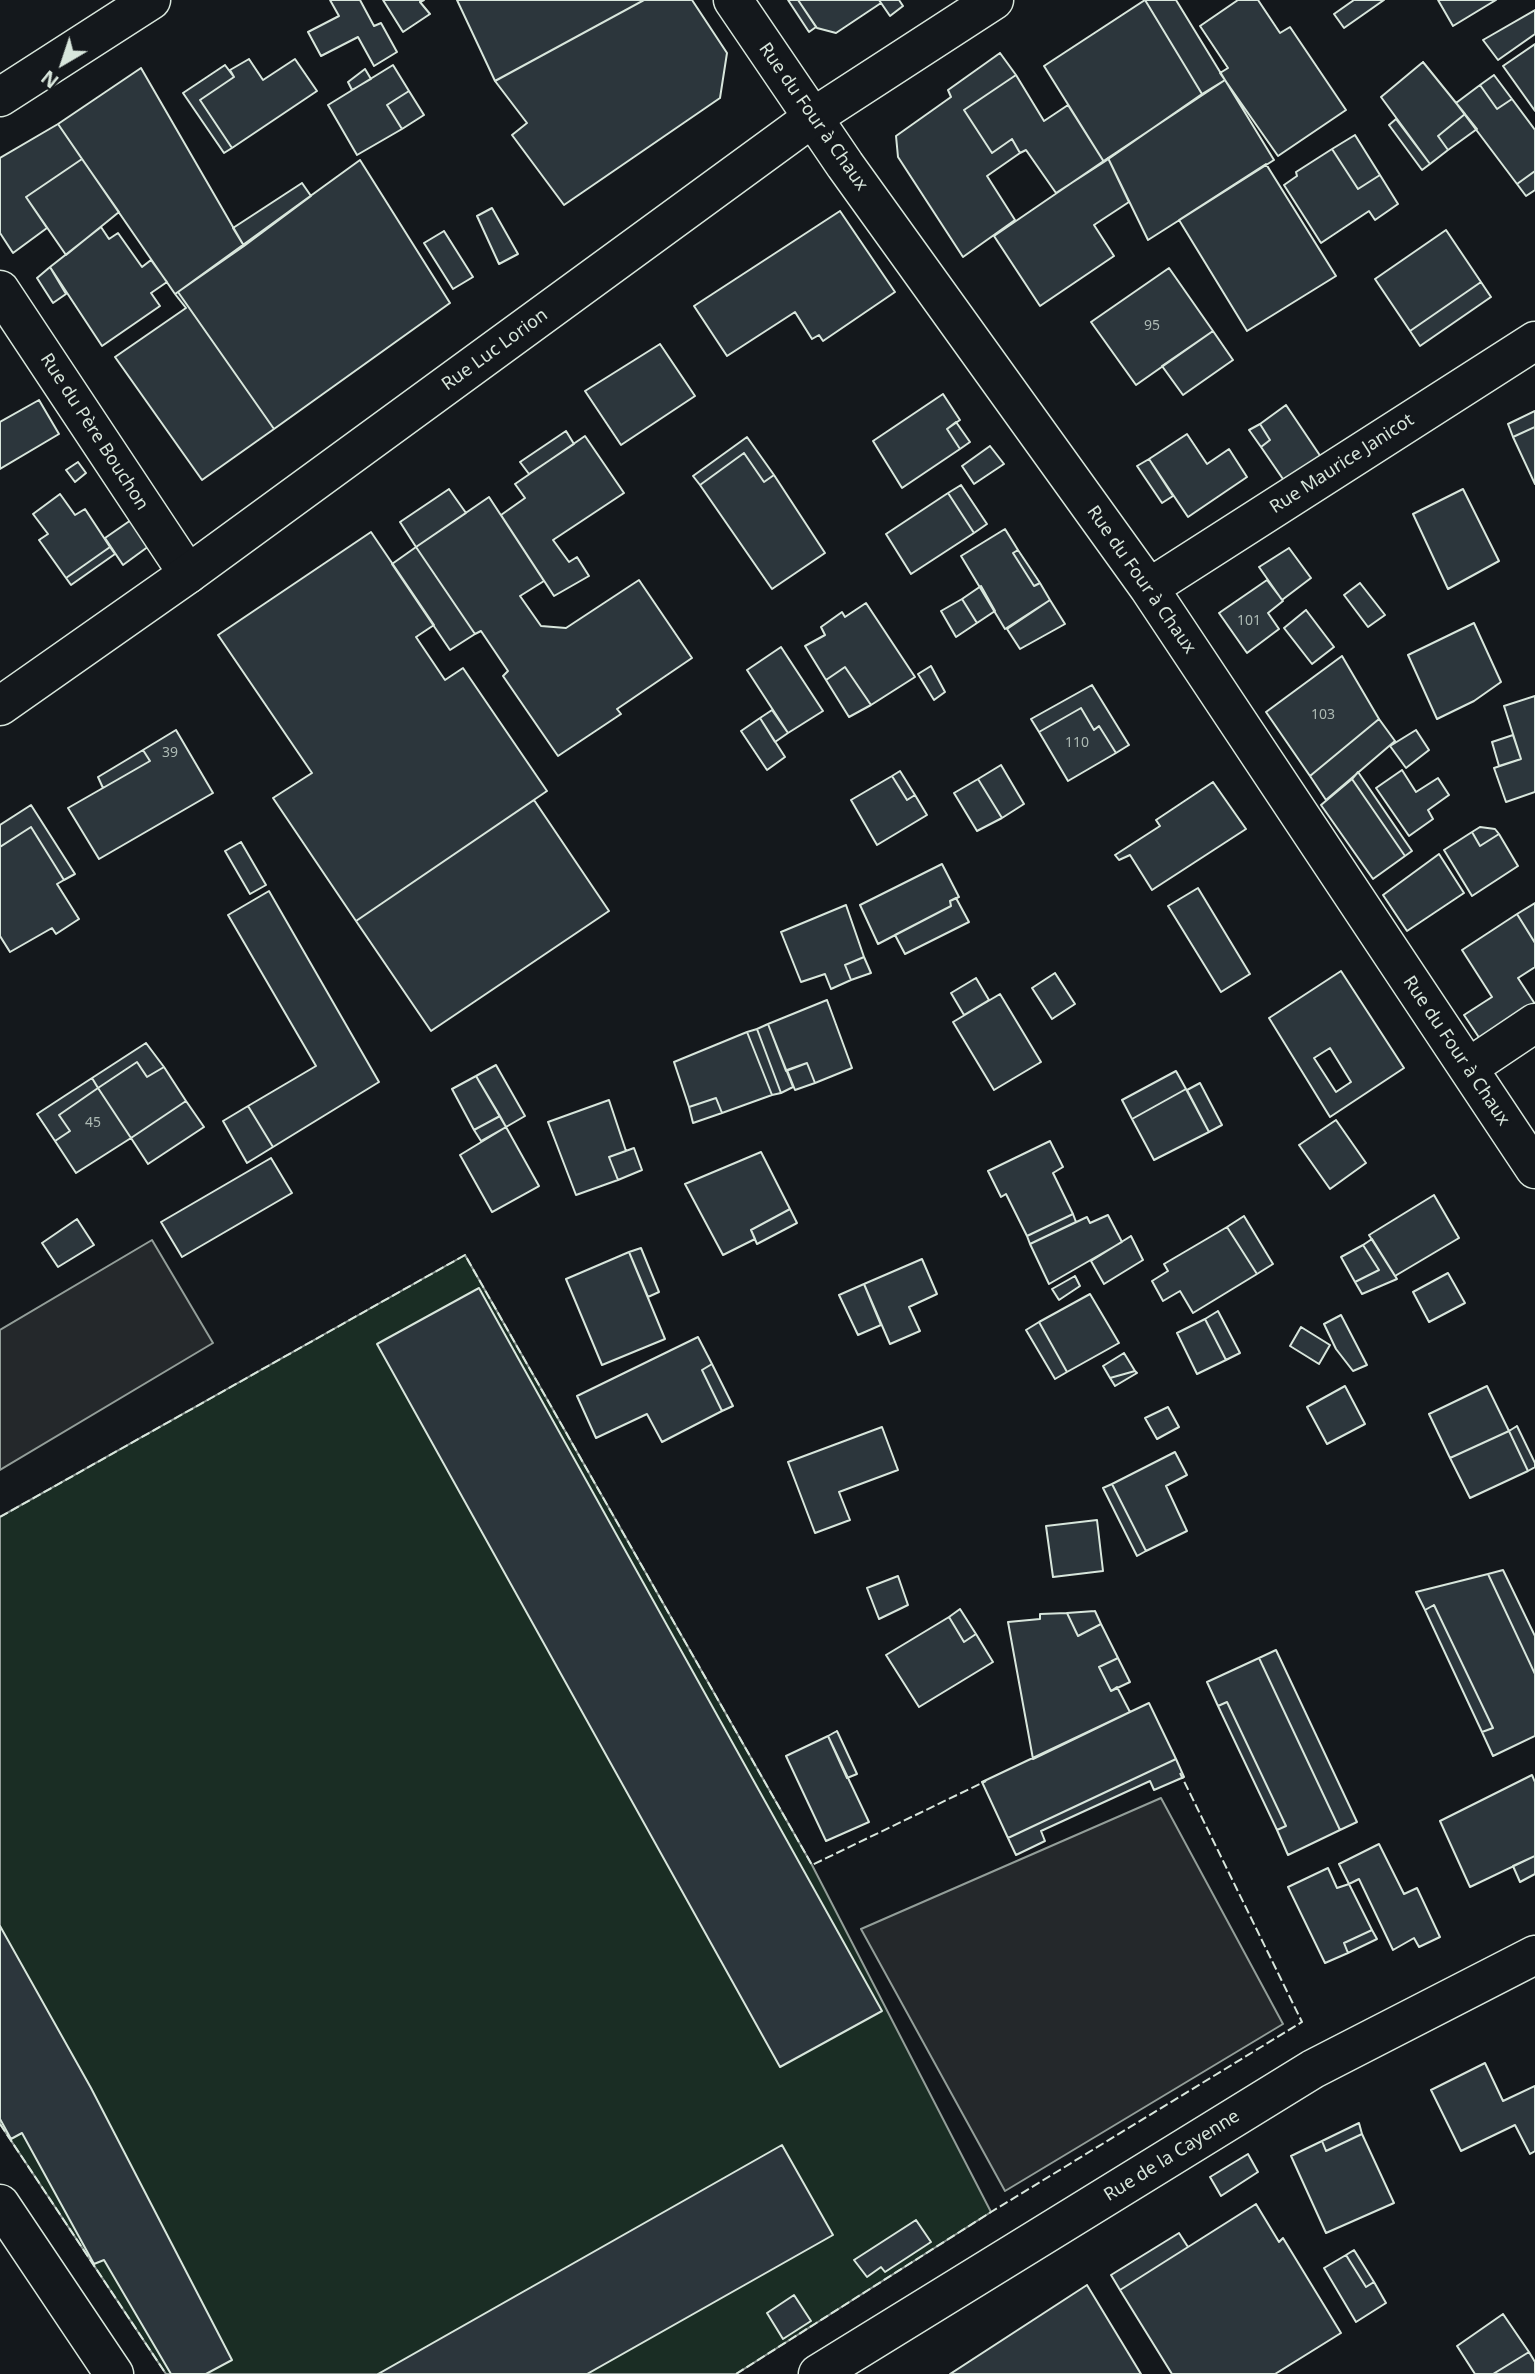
<!DOCTYPE html>
<meta charset="utf-8">
<style>
body{margin:0}
#map{position:relative;width:1535px;height:2374px;overflow:hidden;background:#14181c;font-family:"Noto Sans",sans-serif}
canvas{display:block}
.north{position:absolute;left:28px;top:28px;width:70px;height:70px;-webkit-text-stroke:5px #14181c;paint-order:stroke;rotate:219deg;font-size:19px;font-weight:700;line-height:28px;text-align:center;color:#d8e6dc}
.north::after{content:'';display:block;margin:auto;width:24px;height:32px;background:#d8e6dc;clip-path:polygon(50% 0,100% 100%,50% 72%,0 100%)}
</style>
<div id="map">
<canvas width="1535" height="2374"></canvas>
<div class="north">N</div>
</div>
<script>
const ctx = document.querySelector('canvas').getContext('2d');
ctx.lineJoin = 'round';
function paint(path, color) { ctx.fillStyle = color; ctx.fill(path, 'evenodd'); }
const poly = rows => new Path2D(rows.map(r => 'M' + r).join(''));
function trace(path, color, width, dash) { ctx.strokeStyle = color; ctx.lineWidth = width; ctx.lineCap = dash ? 'butt' : 'round'; ctx.setLineDash(dash || []); ctx.stroke(path); }
function drawText(font, color, halo, rows, align = 'center') {
  ctx.font = font + ' "Noto Sans",sans-serif'; ctx.lineWidth = 5; ctx.setLineDash([]); ctx.textBaseline = 'middle'; ctx.strokeStyle = halo; ctx.fillStyle = color; for (const [text, x, y, turn = 0] of rows) {
    ctx.save(); ctx.translate(x, y); ctx.rotate((+turn || 0) * Math.PI / 180); ctx.textAlign = isNaN(turn) ? turn : align; if (halo) ctx.strokeText(text, 0, 0); ctx.fillText(text, 0, 0); ctx.restore();
  }
}
const green = poly([
 [465,1255,812,1865,991,2212,736,2374,166,2374,0,2124,0,1517,465,1255]
]);
const parking = poly([
 [152,1240,213,1343,0,1470,0,1330,152,1240],
 [1161,1798,1283,2024,1005,2191,861,1929,1161,1798]
]);
const building = poly([
 [330,0,360,0,374,26,381,23,397,52,374,66,358,37,321,56,308,32,339,16,330,0],
 [383,0,424,0,420,2,430,14,403,32,383,0],
 [457,0,644,0,495,81,457,0],
 [644,0,692,0,727,53,720,98,564,205,512,135,527,123,495,81,644,0],
 [788,0,798,0,816,27,809,32,788,0],
 [798,0,879,0,881,3,836,33,817,28,798,0],
 [879,0,899,0,903,6,890,16,879,0],
 [1145,0,1202,94,1104,162,1044,66,1145,0],
 [1145,0,1176,0,1225,80,1202,94,1145,0],
 [1238,0,1258,0,1280,33,1290,27,1346,110,1278,156,1220,73,1228,68,1200,26,1238,0],
 [1354,0,1384,0,1344,28,1334,14,1354,0],
 [1438,0,1496,0,1453,26,1438,0],
 [1535,10,1535,34,1498,60,1483,40,1535,10],
 [1535,44,1535,111,1503,66,1535,44],
 [1000,53,1016,75,964,110,992,153,1012,139,1020,153,987,176,1015,220,963,257,898,157,896,136,951,97,948,90,1000,53],
 [249,59,263,80,295,59,317,91,232,148,200,100,234,77,230,70,249,59],
 [1423,62,1465,114,1438,136,1448,150,1430,164,1381,97,1423,62],
 [225,65,234,77,200,100,232,148,224,153,183,93,225,65],
 [393,65,409,91,387,105,402,129,357,155,328,105,393,65],
 [141,68,244,246,175,294,58,124,141,68],
 [365,69,371,79,352,90,348,82,365,69],
 [1016,75,1044,121,1068,105,1104,162,1056,193,1026,150,1020,153,1012,139,992,153,964,110,1016,75],
 [1494,75,1512,99,1497,109,1480,85,1494,75],
 [1225,80,1274,160,1148,240,1108,158,1225,80],
 [1480,85,1497,109,1512,99,1535,130,1535,171,1517,184,1456,103,1480,85],
 [409,91,424,115,402,129,387,105,409,91],
 [1465,114,1477,129,1448,150,1438,136,1465,114],
 [1396,119,1430,164,1422,170,1389,125,1396,119],
 [58,124,82,159,26,197,47,228,13,253,0,233,0,158,58,124],
 [1355,135,1380,175,1358,189,1332,149,1355,135],
 [1332,149,1358,189,1380,175,1398,204,1375,220,1369,211,1321,243,1284,185,1297,176,1296,172,1332,149],
 [1108,158,1129,202,1094,225,1114,256,1040,306,994,236,1108,158],
 [82,159,119,212,66,255,26,197,82,159],
 [360,160,450,303,274,429,178,292,360,160],
 [1266,164,1336,276,1247,331,1179,220,1266,164],
 [1535,171,1535,190,1526,196,1517,184,1535,171],
 [302,183,311,196,244,246,233,228,302,183],
 [492,208,518,254,499,264,477,216,492,208],
 [840,211,895,292,823,341,819,335,812,339,795,312,727,356,694,306,840,211],
 [101,227,109,239,118,233,142,267,151,260,167,282,151,293,160,306,102,346,50,267,101,227],
 [1446,230,1481,282,1410,331,1375,279,1446,230],
 [444,231,473,277,453,289,424,243,444,231],
 [50,267,66,294,53,303,37,278,50,267],
 [1169,268,1213,331,1136,385,1091,322,1169,268],
 [1481,282,1491,297,1420,346,1410,331,1481,282],
 [178,292,274,429,202,480,115,357,186,308,175,294,178,292],
 [1213,331,1233,360,1183,395,1162,366,1213,331],
 [660,344,695,396,621,445,585,391,660,344],
 [943,394,960,420,947,429,960,449,902,488,873,441,943,394],
 [39,400,59,434,0,469,0,422,39,400],
 [1286,405,1321,457,1285,482,1261,447,1270,440,1260,424,1286,405],
 [1535,411,1535,427,1513,437,1508,424,1535,411],
 [956,422,970,442,960,449,947,429,956,422],
 [1260,424,1270,440,1261,447,1249,430,1260,424],
 [1535,427,1535,484,1513,437,1535,427],
 [566,431,574,444,529,474,520,462,566,431],
 [1187,434,1207,464,1229,449,1247,477,1188,517,1149,459,1187,434],
 [585,436,624,493,553,540,569,562,577,557,589,576,554,596,501,515,525,498,515,484,585,436],
 [747,437,774,475,764,482,744,453,700,485,693,476,747,437],
 [990,446,1004,464,974,484,962,466,990,446],
 [744,453,764,482,774,475,825,553,772,589,700,485,744,453],
 [1149,459,1173,496,1162,503,1137,466,1149,459],
 [78,462,86,473,75,482,66,470,78,462],
 [961,485,987,524,974,533,948,493,961,485],
 [449,489,466,513,416,547,400,522,449,489],
 [1463,489,1499,561,1448,589,1413,514,1463,489],
 [948,493,974,533,911,574,886,534,948,493],
 [60,494,75,515,85,509,110,547,66,578,39,540,48,534,33,514,60,494],
 [489,497,544,581,520,596,541,626,566,628,639,580,692,658,617,709,621,714,558,756,503,676,508,671,481,631,475,634,416,547,489,497],
 [131,520,149,546,123,565,105,538,131,520],
 [1005,529,1018,550,1013,553,1034,586,1040,583,1050,600,1005,629,961,556,1005,529],
 [371,532,434,625,416,637,445,680,463,668,547,791,356,921,273,798,312,773,218,635,371,532],
 [110,547,115,554,71,585,66,578,110,547],
 [416,547,475,634,450,650,392,564,416,547],
 [1289,548,1311,578,1282,600,1259,567,1289,548],
 [1018,550,1040,583,1034,586,1013,553,1018,550],
 [1267,580,1283,601,1268,613,1279,629,1247,653,1219,613,1267,580],
 [1360,583,1385,615,1368,627,1344,595,1360,583],
 [981,586,995,611,977,623,962,599,981,586],
 [962,599,977,623,956,637,941,611,962,599],
 [1050,600,1065,624,1020,649,1007,629,1050,600],
 [866,603,915,677,871,705,845,667,826,680,805,646,825,635,821,627,842,612,845,617,866,603],
 [1306,610,1334,647,1312,664,1284,628,1306,610],
 [1474,623,1501,682,1474,701,1437,719,1408,655,1474,623],
 [781,647,823,711,788,733,747,670,781,647],
 [1342,656,1379,719,1310,776,1266,712,1342,656],
 [931,666,945,692,934,700,918,674,931,666],
 [845,667,871,705,849,717,826,680,845,667],
 [1092,685,1129,745,1116,753,1099,726,1094,730,1081,708,1039,732,1031,719,1092,685],
 [1535,696,1535,792,1506,802,1494,768,1521,759,1504,706,1535,696],
 [1081,708,1094,730,1099,726,1116,753,1068,781,1039,732,1081,708],
 [772,710,788,733,775,742,760,718,772,710],
 [760,718,785,757,767,770,741,731,760,718],
 [1379,719,1395,741,1326,800,1310,776,1379,719],
 [176,730,213,793,99,859,68,808,150,761,143,750,176,730],
 [1416,730,1429,750,1406,768,1390,746,1416,730],
 [1513,735,1521,759,1499,766,1492,742,1513,735],
 [143,750,150,761,103,788,98,777,143,750],
 [1001,765,1024,804,1002,818,978,779,1001,765],
 [1402,770,1416,792,1438,778,1449,795,1428,810,1433,819,1409,836,1376,788,1402,770],
 [900,771,915,795,907,800,892,776,900,771],
 [1358,772,1412,851,1405,856,1352,779,1358,772],
 [892,776,907,800,915,795,927,815,877,845,851,800,892,776],
 [978,779,1002,818,977,831,954,793,978,779],
 [1352,779,1405,856,1373,879,1321,805,1352,779],
 [1213,782,1246,829,1152,890,1130,855,1119,860,1115,855,1160,826,1156,820,1213,782],
 [534,800,609,911,431,1031,356,921,534,800],
 [31,805,75,874,64,880,31,827,0,847,0,825,31,805],
 [31,827,64,880,57,884,79,919,56,934,52,928,10,952,0,936,0,847,31,827],
 [1480,827,1495,829,1499,834,1480,846,1472,832,1480,827],
 [1472,832,1480,846,1499,834,1518,866,1472,896,1444,850,1472,832],
 [241,842,266,885,250,894,225,851,241,842],
 [1439,854,1464,893,1407,931,1383,895,1439,854],
 [942,864,959,897,950,901,951,906,878,944,860,905,942,864],
 [1198,888,1250,974,1221,992,1168,906,1198,888],
 [269,891,379,1082,273,1147,248,1106,316,1066,228,915,269,891],
 [956,898,969,922,905,954,895,935,951,906,950,901,956,898],
 [1535,903,1535,943,1517,914,1535,903],
 [846,905,864,957,845,965,851,980,831,989,825,974,801,982,781,932,846,905],
 [1517,914,1535,943,1535,967,1518,978,1535,1004,1480,1039,1464,1015,1492,997,1462,950,1517,914],
 [864,957,871,973,851,980,845,965,864,957],
 [1341,971,1404,1068,1330,1117,1269,1018,1341,971],
 [1330,1048,1351,1082,1336,1092,1314,1058,1330,1048],
 [1055,973,1075,1004,1052,1019,1032,988,1055,973],
 [976,978,989,1000,964,1015,951,993,976,978],
 [1000,994,1041,1062,994,1090,953,1022,1000,994],
 [827,1000,852,1068,815,1083,807,1063,786,1071,768,1024,827,1000],
 [768,1024,793,1087,781,1093,757,1029,768,1024],
 [757,1029,781,1093,772,1095,747,1032,757,1029],
 [747,1032,772,1095,722,1113,716,1098,689,1107,674,1062,747,1032],
 [146,1043,164,1067,147,1077,137,1062,98,1088,92,1078,146,1043],
 [137,1062,147,1077,164,1067,186,1101,131,1138,98,1088,137,1062],
 [807,1063,815,1083,795,1090,787,1070,807,1063],
 [496,1065,525,1116,506,1127,476,1076,496,1065],
 [1176,1071,1186,1089,1132,1119,1122,1100,1176,1071],
 [476,1076,500,1116,474,1130,452,1089,476,1076],
 [92,1078,98,1088,59,1115,70,1131,55,1141,37,1114,92,1078],
 [1200,1083,1222,1125,1209,1132,1187,1090,1200,1083],
 [98,1088,131,1138,76,1173,55,1141,70,1131,59,1115,98,1088],
 [1186,1089,1209,1132,1154,1160,1132,1119,1186,1089],
 [716,1098,722,1113,693,1123,689,1107,716,1098],
 [609,1100,626,1151,609,1157,618,1180,576,1195,548,1122,609,1100],
 [186,1101,204,1127,148,1164,131,1138,186,1101],
 [248,1106,273,1147,247,1163,223,1121,248,1106],
 [500,1116,506,1127,481,1141,474,1130,500,1116],
 [1336,1120,1366,1163,1330,1189,1299,1145,1336,1120],
 [506,1127,539,1186,492,1212,460,1155,506,1127],
 [1050,1141,1063,1167,1053,1173,1073,1214,1027,1236,1006,1194,1001,1197,988,1171,1050,1141],
 [634,1148,642,1170,618,1180,609,1157,634,1148],
 [761,1152,790,1209,751,1230,755,1239,723,1255,685,1184,761,1152],
 [271,1158,292,1193,182,1257,161,1222,271,1158],
 [1434,1195,1459,1238,1395,1276,1369,1235,1434,1195],
 [790,1209,797,1223,757,1244,751,1230,790,1209],
 [1073,1214,1076,1222,1030,1244,1027,1236,1073,1214],
 [1108,1215,1122,1242,1049,1284,1030,1244,1087,1217,1090,1223,1108,1215],
 [1244,1216,1273,1264,1257,1274,1227,1227,1244,1216],
 [77,1219,94,1245,58,1267,42,1243,77,1219],
 [1227,1227,1257,1274,1193,1313,1180,1291,1163,1301,1152,1281,1168,1271,1164,1264,1227,1227],
 [1131,1236,1143,1260,1104,1284,1091,1261,1131,1236],
 [1372,1239,1397,1279,1362,1294,1355,1282,1379,1270,1363,1245,1372,1239],
 [1363,1245,1379,1270,1355,1282,1341,1257,1363,1245],
 [641,1248,659,1292,648,1297,629,1252,641,1248],
 [629,1252,665,1339,602,1365,566,1279,629,1252],
 [922,1259,937,1294,909,1307,920,1331,890,1344,864,1284,922,1259],
 [1448,1273,1465,1303,1429,1322,1413,1292,1448,1273],
 [1075,1276,1080,1286,1059,1300,1052,1289,1075,1276],
 [864,1284,881,1325,858,1335,839,1295,864,1284],
 [479,1288,882,2011,780,2067,377,1344,479,1288],
 [1090,1294,1119,1343,1067,1372,1039,1322,1090,1294],
 [1218,1311,1240,1353,1226,1360,1205,1319,1218,1311],
 [1341,1315,1367,1365,1353,1371,1336,1349,1324,1324,1341,1315],
 [1205,1319,1226,1360,1197,1374,1177,1333,1205,1319],
 [1039,1322,1067,1372,1055,1379,1026,1330,1039,1322],
 [1301,1327,1330,1345,1319,1364,1290,1346,1301,1327],
 [698,1337,712,1364,702,1370,722,1411,662,1442,647,1414,596,1438,577,1396,698,1337],
 [1124,1353,1135,1371,1110,1378,1103,1366,1124,1353],
 [712,1364,733,1406,722,1411,702,1370,712,1364],
 [1135,1371,1137,1373,1115,1386,1110,1378,1135,1371],
 [1345,1386,1365,1424,1327,1444,1307,1407,1345,1386],
 [1487,1386,1509,1431,1450,1458,1429,1414,1487,1386],
 [1168,1407,1179,1427,1157,1439,1145,1418,1168,1407],
 [1517,1426,1535,1463,1535,1467,1528,1471,1509,1431,1517,1426],
 [882,1427,898,1470,839,1492,850,1520,815,1533,788,1462,882,1427],
 [1509,1431,1528,1471,1470,1498,1450,1458,1509,1431],
 [1175,1452,1187,1475,1166,1486,1187,1531,1146,1551,1112,1484,1175,1452],
 [1112,1484,1146,1551,1137,1556,1103,1488,1112,1484],
 [1097,1520,1103,1571,1053,1577,1046,1526,1097,1520],
 [1503,1570,1535,1636,1535,1674,1488,1574,1503,1570],
 [1488,1574,1535,1674,1535,1736,1493,1756,1482,1732,1493,1728,1434,1605,1425,1610,1416,1592,1488,1574],
 [898,1576,908,1605,879,1619,867,1588,898,1576],
 [1434,1605,1493,1728,1482,1732,1425,1610,1434,1605],
 [960,1609,976,1634,964,1642,949,1617,960,1609],
 [1095,1611,1101,1624,1078,1636,1067,1613,1095,1611],
 [1067,1613,1078,1636,1101,1624,1118,1658,1099,1667,1111,1691,1117,1687,1130,1712,1033,1759,1008,1622,1040,1619,1040,1614,1067,1613],
 [949,1617,964,1642,976,1634,993,1662,919,1707,886,1655,949,1617],
 [1276,1650,1357,1822,1340,1830,1259,1658,1276,1650],
 [1118,1658,1130,1682,1111,1691,1099,1667,1118,1658],
 [1259,1658,1340,1830,1288,1855,1277,1830,1286,1826,1227,1702,1218,1706,1207,1682,1259,1658],
 [1227,1702,1286,1826,1277,1830,1218,1706,1227,1702],
 [1149,1703,1176,1759,1008,1838,982,1782,1149,1703],
 [837,1731,857,1774,847,1778,828,1736,837,1731],
 [828,1736,869,1822,826,1841,786,1756,828,1736],
 [1176,1759,1184,1777,1154,1790,1150,1781,1041,1831,1045,1841,1016,1855,1008,1838,1176,1759],
 [1532,1775,1535,1782,1535,1856,1470,1887,1440,1821,1532,1775],
 [1379,1844,1404,1894,1417,1888,1440,1937,1419,1947,1414,1938,1393,1950,1359,1879,1349,1884,1339,1864,1379,1844],
 [1535,1856,1535,1874,1520,1882,1513,1866,1535,1856],
 [1328,1868,1337,1888,1349,1884,1372,1930,1344,1943,1348,1953,1325,1963,1288,1887,1328,1868],
 [0,1926,91,2088,232,2360,206,2374,171,2374,104,2260,94,2264,22,2133,11,2139,0,2119,0,1926],
 [1372,1930,1377,1939,1348,1953,1344,1943,1372,1930],
 [1485,2063,1503,2101,1535,2086,1535,2151,1530,2154,1515,2125,1461,2151,1431,2090,1485,2063],
 [1359,2123,1362,2134,1326,2151,1322,2141,1359,2123],
 [1362,2134,1394,2203,1326,2233,1291,2156,1322,2141,1326,2151,1362,2134],
 [782,2145,833,2235,587,2374,378,2374,782,2145],
 [1248,2154,1258,2172,1221,2196,1210,2177,1248,2154],
 [1256,2204,1279,2242,1283,2238,1341,2333,1275,2374,1172,2374,1120,2290,1256,2204],
 [916,2220,931,2242,885,2272,881,2267,867,2277,854,2260,916,2220],
 [1179,2233,1188,2247,1120,2290,1111,2275,1179,2233],
 [1354,2250,1374,2282,1366,2287,1346,2255,1354,2250],
 [1346,2255,1366,2287,1374,2282,1386,2303,1356,2322,1324,2268,1346,2255],
 [1087,2285,1141,2374,950,2374,1087,2285],
 [794,2295,811,2321,783,2339,767,2313,794,2295],
 [1503,2314,1529,2352,1493,2374,1475,2374,1457,2346,1503,2314],
 [1529,2352,1535,2362,1535,2374,1493,2374,1529,2352]
]);
const minor = poly([
 [733,0,845,165,1149,588,1535,1169],
 [0,97,151,0],
 [0,290,188,574],
 [1149,588,1535,341],
 [1468,1068,1535,1023],
 [818,2374,1313,2069,1535,1955]
]);
const tertiary = poly([
 [0,706,188,574,812,118,994,0],
 [0,2204,114,2374]
]);
const fence = poly([
 [0,1517,465,1255,812,1865,986,1781],
 [0,2124,166,2374],
 [736,2374,991,2212,1302,2022,1180,1773]
]);
const numberNames = [
 ["95",1152,326],
 ["101",1249,621],
 ["103",1323,715],
 ["110",1077,743],
 ["39",170,753],
 ["45",93,1123]
];
const streetNames = [
 ["Rue du Four à Chaux",813,117,55],
 ["Rue Luc Lorion",495,350,-36],
 ["Rue du Père Bouchon",94,432,57],
 ["Rue Maurice Janicot",1342,464,-33],
 ["Rue du Four à Chaux",1141,580,55],
 ["Rue du Four à Chaux",1456,1051,56],
 ["Rue de la Cayenne",1172,2156,-32]
];
paint(green, '#1a2d24');
trace(green, '#939e99', 2);
paint(parking, '#24282b');
trace(parking, '#939e99', 2);
paint(building, '#2c363c');
trace(building, '#d8e6dc', 2);
trace(minor, '#d8e6dc', 41);
trace(tertiary, '#d8e6dc', 41);
trace(minor, '#14181c', 38);
trace(tertiary, '#14181c', 38);
trace(fence, '#d8e6dc', 2, [9, 3.5]);
drawText('14px', '#adbab4', null, numberNames);
drawText('18px', '#d8e6dc', '#14181c', streetNames);
</script>
